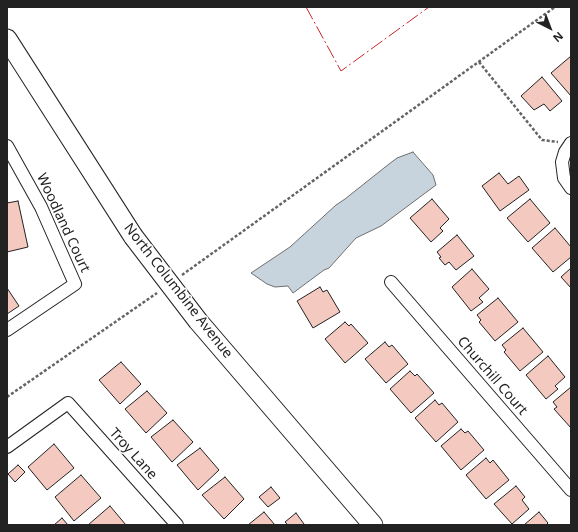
<!DOCTYPE html>
<style>
body{margin:0}
#map{position:relative;width:578px;height:532px;overflow:hidden;background:#fff;font-family:"Noto Sans",sans-serif}
canvas{display:block}
.frame{position:absolute;inset:0;border:8px solid #222;pointer-events:none}
.north{position:absolute;left:530px;top:8px;width:40px;height:40px;-webkit-text-stroke:3px #fff;paint-order:stroke;rotate:138deg;font-size:11px;font-weight:700;line-height:16px;text-align:center;color:#222}
.north::after{content:'';display:block;margin:auto;width:14px;height:18px;background:#222;clip-path:polygon(50% 0,100% 100%,50% 72%,0 100%)}
</style>
<div id="map">
<canvas width="578" height="532"></canvas>
<div class="frame"></div>
<div class="north">N</div>
</div>
<script>
const ctx = document.querySelector('canvas').getContext('2d');
ctx.lineJoin = 'round';
function paint(path, color) { ctx.fillStyle = color; ctx.fill(path, 'evenodd'); }
const poly = rows => new Path2D(rows.map(r => 'M' + r).join(''));
function trace(path, color, width, dash) { ctx.strokeStyle = color; ctx.lineWidth = width; ctx.lineCap = dash ? 'butt' : 'round'; ctx.setLineDash(dash || []); ctx.stroke(path); }
function drawText(font, color, halo, rows, align = 'center') {
  ctx.font = font + ' "Noto Sans",sans-serif'; ctx.lineWidth = 3; ctx.setLineDash([]); ctx.textBaseline = 'middle'; ctx.strokeStyle = halo; ctx.fillStyle = color; for (const [text, x, y, turn = 0] of rows) {
    ctx.save(); ctx.translate(x, y); ctx.rotate((+turn || 0) * Math.PI / 180); ctx.textAlign = isNaN(turn) ? turn : align; if (halo) ctx.strokeText(text, 0, 0); ctx.fillText(text, 0, 0); ctx.restore();
  }
}
const water = poly([
 [413,152,433,175,436,185,381,226,356,238,329,268,324,270,293,293,288,286,275,287,267,284,251,273,290,247,336,205,345,199,389,164,397,158,413,152]
]);
const building = poly([
 [571,56,571,96,551,73,571,56],
 [542,77,562,101,550,111,544,104,534,110,521,96,542,77],
 [499,173,508,184,519,176,529,190,500,211,482,186,499,173],
 [432,199,449,219,440,228,443,231,431,242,410,218,432,199],
 [530,199,550,223,528,242,507,218,530,199],
 [18,201,28,247,7,252,7,203,18,201],
 [555,228,571,247,571,257,553,272,532,248,555,228],
 [457,235,474,256,456,270,449,262,445,265,439,258,441,257,437,252,457,235],
 [571,268,571,288,561,277,571,268],
 [472,269,489,289,479,298,483,302,471,311,452,287,472,269],
 [320,287,323,292,327,290,340,312,313,328,297,301,320,287],
 [7,288,19,306,7,314,7,288],
 [498,298,518,322,495,341,479,322,481,320,477,315,498,298],
 [345,322,349,326,351,324,368,343,345,363,325,339,345,322],
 [523,328,543,352,520,371,504,352,506,350,502,345,523,328],
 [385,342,389,347,392,345,408,364,386,383,365,359,385,342],
 [548,356,565,377,555,386,558,389,546,399,526,375,548,356],
 [121,362,141,384,120,404,99,380,121,362],
 [410,371,415,376,417,374,434,393,411,413,390,389,410,371],
 [571,387,571,428,554,409,557,407,553,402,571,387],
 [147,391,167,413,146,433,125,409,147,391],
 [435,400,439,405,442,403,458,422,436,442,415,418,435,400],
 [173,420,193,442,172,462,151,437,173,420],
 [461,429,465,433,468,431,484,450,461,470,441,446,461,429],
 [54,444,74,468,47,490,28,467,54,444],
 [200,448,219,470,198,490,177,465,200,448],
 [486,458,490,463,493,460,509,480,486,499,466,475,486,458],
 [18,465,25,472,15,482,8,474,18,465],
 [81,475,101,498,74,521,55,497,81,475],
 [225,477,244,499,224,519,202,495,225,477],
 [516,486,525,497,522,500,529,509,512,524,494,504,516,486],
 [271,487,280,498,268,507,259,497,271,487],
 [110,506,126,525,88,525,110,506],
 [264,512,275,525,248,525,264,512],
 [539,512,548,523,546,525,524,525,539,512],
 [296,513,304,524,303,525,288,525,285,522,296,513],
 [62,518,68,525,54,525,62,518]
]);
const path = poly([
 [479,62,542,140,558,142],
 [182,275,555,7],
 [7,397,157,293]
]);
const minor = poly([
 [571,143,565,152,562,162,564,178,571,188],
 [7,146,41,207,75,284,7,330],
 [391,282,571,490],
 [7,447,68,403,177,525]
]);
const primary = poly([
 [7,39,133,236],
 [198,321,373,525]
]);
const primaryBridge = poly([
 [133,236,198,321]
]);
const power = poly([
 [306,7,341,71,429,7]
]);
const streetNames = [
 ["Woodland Court",63,223,65],
 ["North Columbine Avenue",178,291,52],
 ["Churchill Court",492,376,49],
 ["Troy Lane",133,454,48]
];
paint(water, '#c7d3dd');
trace(water, '#6f6f6f', 1);
paint(building, '#f3c9c0');
trace(building, '#222', 1);
trace(minor, '#222', 14);
trace(primary, '#222', 21);
trace(path, '#646464', 2.5, [3, 2]);
trace(minor, '#fff', 12);
trace(primary, '#fff', 19);
trace(primaryBridge, '#222', 21, []);
trace(primaryBridge, '#fff', 19);
trace(power, '#c62828', 1, [14, 3, 2, 3]);
drawText('14px', '#222', '#fff', streetNames);
</script>
